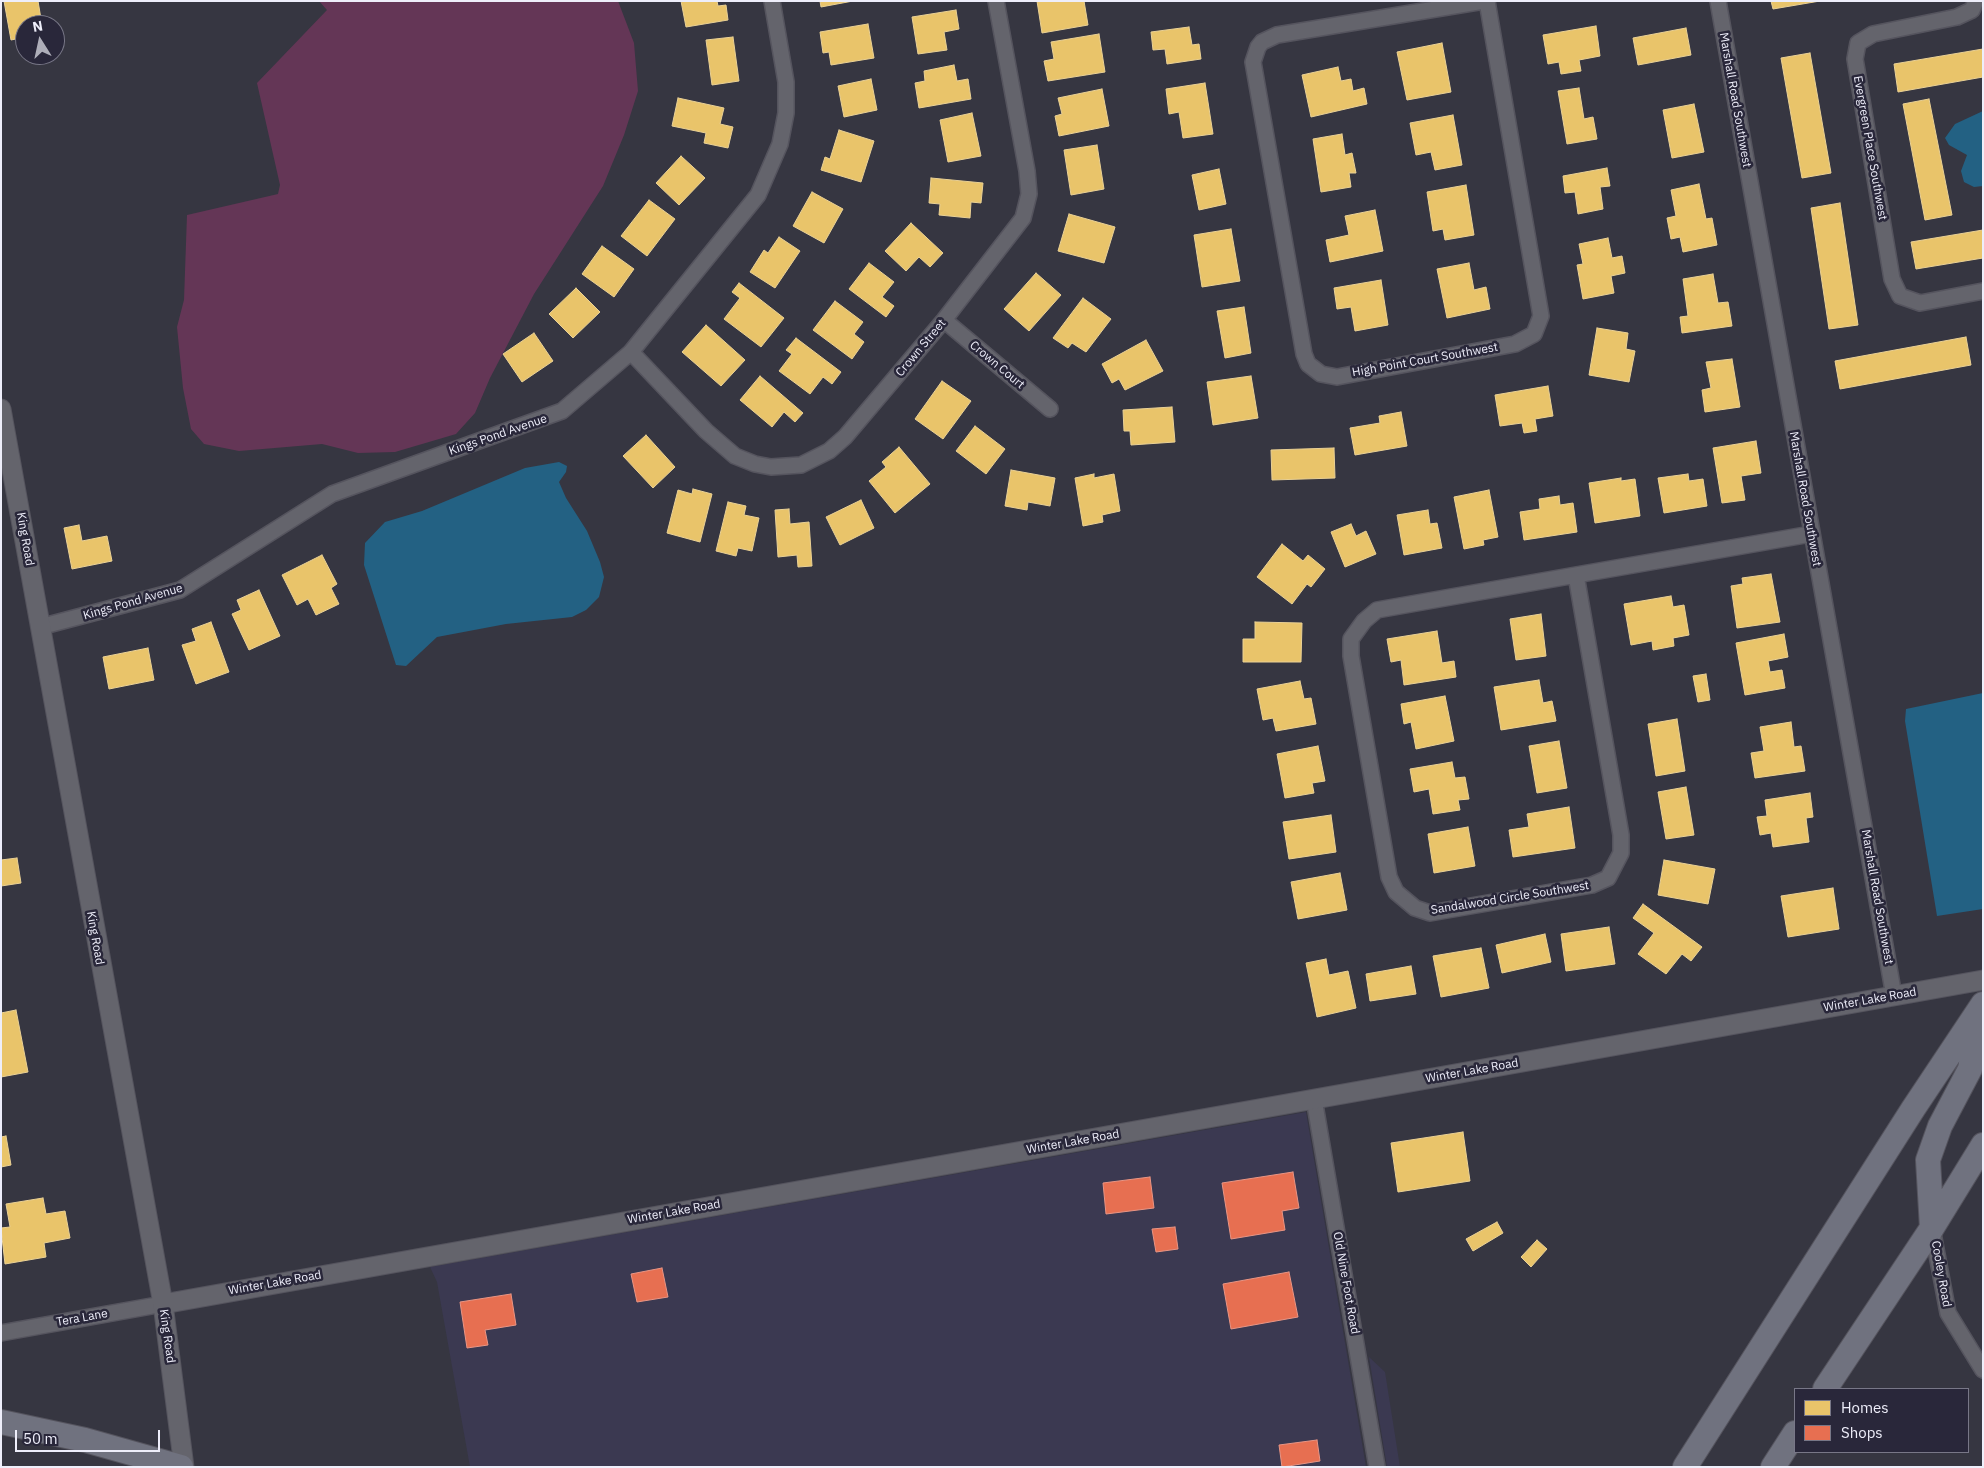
<!DOCTYPE html>
<style>
body{margin:0}
#map{position:relative;width:1984px;height:1468px;overflow:hidden;background:#363641;font-family:"IBM Plex Sans",sans-serif}
canvas{display:block}
.frame{position:absolute;inset:0;border:2px solid #eeeefa;pointer-events:none}
.legend{position:absolute;left:1794px;top:1388px;width:175px;height:65px;box-sizing:border-box;background:#29273a;border:1px solid #787787;margin:0;padding:6px 9px;list-style:none;font-size:15px;color:#eeeefa}
.legend li{display:flex;align-items:center;gap:10px;height:25px}
.legend b{width:25px;border:1px solid #787787}
.north{position:absolute;left:15px;top:15px;width:50px;height:50px;box-sizing:border-box;background:#29273a;border:1px solid #787787;border-radius:50%;rotate:350deg;font-size:14px;font-weight:700;line-height:20px;text-align:center;color:#eeeefa}
.north::after{content:'';display:block;margin:auto;width:18px;height:22px;background:#aeaeb9;clip-path:polygon(50% 0,100% 100%,50% 72%,0 100%)}
.scale{position:absolute;left:15px;top:1430px;width:145px;height:22px;box-sizing:border-box;border:2px solid #eeeefa;border-top:0;padding-left:6px;font-size:15px;line-height:18px;white-space:nowrap;color:#eeeefa;-webkit-text-stroke:4px #29273a;paint-order:stroke}
</style>
<div id="map">
<canvas width="1984" height="1468"></canvas>
<div class="frame"></div>
<ul class="legend">
<li><b style="height:14px;background:#e9c46a"></b>Homes</li>
<li><b style="height:14px;background:#e76f51"></b>Shops</li>
</ul>
<div class="north">N</div>
<div class="scale">50 m</div>
</div>
<script>
const ctx = document.querySelector('canvas').getContext('2d');
ctx.lineJoin = 'round';
function paint(path, color) { ctx.fillStyle = color; ctx.fill(path, 'evenodd'); }
const poly = rows => new Path2D(rows.map(r => 'M' + r).join(''));
function trace(path, color, width, dash) { ctx.strokeStyle = color; ctx.lineWidth = width; ctx.lineCap = dash ? 'butt' : 'round'; ctx.setLineDash(dash || []); ctx.stroke(path); }
function drawText(font, color, halo, rows, align = 'center') {
  ctx.font = font + ' "IBM Plex Sans",sans-serif'; ctx.lineWidth = 5; ctx.setLineDash([]); ctx.textBaseline = 'middle'; ctx.strokeStyle = halo; ctx.fillStyle = color; for (const [text, x, y, turn = 0] of rows) {
    ctx.save(); ctx.translate(x, y); ctx.rotate((+turn || 0) * Math.PI / 180); ctx.textAlign = isNaN(turn) ? turn : align; if (halo) ctx.strokeText(text, 0, 0); ctx.fillText(text, 0, 0); ctx.restore();
  }
}
const built = poly([
 [1306,1112,1366,1467,470,1467,437,1282,430,1267],
 [1369,1357,1385,1372,1400,1467,1387,1467]
]);
const green = poly([
 [319,1,618,1,634,43,638,91,624,135,603,186,534,294,490,378,475,413,456,434,395,452,358,453,322,444,239,451,204,444,191,429,183,388,177,327,184,300,187,215,278,194,280,185,257,83,327,10]
]);
const water = poly([
 [1983,111,1983,186,1974,187,1964,182,1961,171,1967,155,1949,145,1945,138,1955,124],
 [559,462,567,466,566,472,559,482,566,498,587,531,600,562,604,577,599,597,586,610,572,617,506,624,437,637,406,666,396,665,364,565,365,543,385,522,422,511,525,468],
 [1983,693,1983,909,1937,916,1905,721,1906,709]
]);
const homes = poly([
 [4,1,38,1,42,25,25,25,25,37,11,40,4,1],
 [681,1,717,1,718,6,726,5,728,20,686,27,681,1],
 [820,1,853,1,821,7,820,1],
 [1037,1,1084,1,1088,25,1042,33,1037,1],
 [1771,1,1820,1,1773,9,1771,1],
 [956,10,959,29,944,32,947,50,918,54,912,17,956,10],
 [868,24,874,58,831,65,829,52,823,53,820,32,868,24],
 [1596,26,1600,56,1579,60,1581,71,1561,74,1559,62,1548,64,1543,35,1596,26],
 [1189,27,1192,45,1199,44,1201,59,1167,64,1165,49,1153,50,1151,32,1189,27],
 [1686,28,1691,55,1638,65,1633,38,1686,28],
 [1099,34,1105,72,1048,81,1044,61,1054,59,1051,42,1099,34],
 [733,37,739,81,712,85,706,40,733,37],
 [1442,43,1451,92,1407,100,1397,52,1442,43],
 [1983,49,1983,77,1898,92,1894,64,1983,49],
 [1810,53,1831,173,1802,178,1781,58,1810,53],
 [954,65,957,81,968,79,971,99,919,108,915,83,925,81,924,71,954,65],
 [1338,67,1341,81,1351,79,1353,91,1364,88,1367,104,1311,117,1302,75,1338,67],
 [871,79,877,110,844,117,838,86,871,79],
 [1205,83,1213,134,1183,138,1179,112,1169,114,1166,89,1205,83],
 [1579,88,1584,119,1593,117,1597,139,1567,144,1558,91,1579,88],
 [1102,89,1109,126,1059,136,1055,116,1062,114,1058,98,1102,89],
 [678,98,724,108,720,124,733,127,728,148,704,143,706,133,672,126,678,98],
 [1929,99,1952,215,1925,220,1903,104,1929,99],
 [1694,104,1704,152,1672,158,1663,110,1694,104],
 [972,113,981,156,948,162,940,120,972,113],
 [1453,115,1462,165,1435,170,1431,152,1416,155,1410,123,1453,115],
 [839,130,874,141,861,182,821,170,825,157,830,159,839,130],
 [1342,134,1345,155,1352,153,1356,173,1349,173,1351,187,1321,192,1313,139,1342,134],
 [1097,145,1104,189,1071,195,1064,150,1097,145],
 [681,156,705,178,679,205,656,183,681,156],
 [1607,168,1610,186,1600,187,1603,209,1578,214,1575,192,1565,193,1563,176,1607,168],
 [1219,169,1226,204,1199,210,1192,175,1219,169],
 [931,178,983,183,981,203,971,202,970,218,939,215,940,204,929,203,931,178],
 [1699,184,1706,219,1712,218,1717,245,1683,252,1680,237,1671,239,1667,218,1676,216,1671,190,1699,184],
 [1466,185,1474,235,1445,240,1443,229,1433,231,1427,192,1466,185],
 [812,192,843,209,824,243,793,226,812,192],
 [649,200,675,219,647,256,621,236,649,200],
 [1840,203,1858,325,1829,329,1811,208,1840,203],
 [1375,210,1383,251,1330,262,1326,240,1349,235,1345,216,1375,210],
 [1069,214,1115,227,1104,263,1058,251,1069,214],
 [911,223,943,253,930,267,919,257,906,271,885,251,911,223],
 [1231,229,1240,281,1202,287,1194,235,1231,229],
 [1983,230,1983,258,1916,269,1911,242,1983,230],
 [779,237,800,251,775,288,750,272,764,250,768,253,779,237],
 [1608,238,1612,258,1622,256,1625,273,1611,276,1614,293,1583,299,1577,265,1583,264,1579,244,1608,238],
 [602,246,634,269,614,297,582,274,602,246],
 [869,263,894,282,882,297,894,306,886,317,849,289,869,263],
 [1469,263,1474,290,1486,287,1490,309,1447,318,1437,269,1469,263],
 [1036,273,1061,295,1029,331,1004,309,1036,273],
 [1713,274,1718,303,1728,302,1732,326,1682,333,1680,317,1688,316,1683,279,1713,274],
 [1381,280,1388,325,1355,331,1351,307,1337,309,1334,288,1381,280],
 [739,283,784,318,761,347,724,319,740,298,732,292,739,283],
 [576,288,600,312,573,338,549,314,576,288],
 [1083,298,1111,319,1086,352,1072,343,1068,348,1053,338,1083,298],
 [835,301,863,322,854,334,864,342,852,359,813,330,835,301],
 [1244,307,1251,353,1225,358,1217,311,1244,307],
 [706,325,745,360,721,386,682,352,706,325],
 [1597,328,1628,333,1626,349,1635,351,1629,382,1589,375,1597,328],
 [534,333,553,361,522,382,503,354,534,333],
 [1966,337,1971,365,1840,389,1835,361,1966,337],
 [796,338,841,372,832,384,823,377,810,394,779,371,792,354,786,350,796,338],
 [1146,340,1163,371,1125,390,1119,379,1112,383,1102,364,1146,340],
 [1732,359,1740,407,1705,412,1702,390,1711,388,1706,362,1732,359],
 [760,376,803,413,795,422,784,412,772,427,740,400,760,376],
 [1251,376,1258,418,1213,425,1207,382,1251,376],
 [942,381,971,401,943,439,915,419,942,381],
 [1548,386,1553,416,1535,419,1537,431,1524,433,1522,423,1500,426,1495,395,1548,386],
 [1172,407,1175,442,1131,445,1130,431,1124,431,1123,410,1172,407],
 [1401,412,1407,446,1355,455,1350,428,1380,423,1379,416,1401,412],
 [975,426,1005,449,986,474,956,451,975,426],
 [646,435,675,467,653,488,623,456,646,435],
 [1756,441,1761,473,1741,476,1745,500,1722,503,1713,448,1756,441],
 [899,447,930,484,895,513,869,481,886,467,882,462,899,447],
 [1334,448,1335,478,1272,480,1271,450,1334,448],
 [1011,470,1055,478,1050,506,1028,502,1027,510,1005,506,1011,470],
 [1094,474,1094,478,1114,474,1120,511,1102,515,1103,522,1083,526,1075,478,1094,474],
 [1688,474,1689,481,1703,479,1707,506,1664,513,1658,478,1688,474],
 [1621,478,1621,481,1635,479,1640,516,1595,523,1589,483,1621,478],
 [693,489,712,494,700,542,667,533,678,490,692,494,693,489],
 [1489,490,1498,537,1483,540,1484,545,1464,549,1454,497,1489,490],
 [1559,496,1560,505,1573,503,1577,532,1524,540,1520,512,1540,509,1539,499,1559,496],
 [861,500,874,528,840,545,826,517,861,500],
 [728,502,746,506,744,515,759,518,752,551,738,548,736,556,716,551,728,502],
 [789,509,790,524,809,522,812,566,798,567,797,555,778,557,775,510,789,509],
 [1428,510,1430,524,1437,523,1442,548,1404,555,1397,515,1428,510],
 [1351,524,1356,536,1366,531,1376,554,1345,567,1331,532,1351,524],
 [79,525,82,541,107,536,112,561,72,569,64,528,79,525],
 [1282,544,1303,561,1308,555,1325,569,1311,587,1307,584,1292,604,1257,577,1282,544],
 [322,555,337,584,331,588,339,604,316,615,308,599,297,605,282,575,322,555],
 [1771,574,1780,622,1737,628,1731,586,1743,584,1742,578,1771,574],
 [259,590,280,636,249,650,232,614,241,610,237,600,259,590],
 [1671,596,1673,607,1684,605,1689,635,1673,638,1674,646,1653,650,1652,641,1631,645,1624,604,1671,596],
 [1541,614,1546,656,1516,660,1510,619,1541,614],
 [211,622,229,672,196,684,182,645,196,641,192,629,211,622],
 [1255,622,1302,623,1301,662,1243,662,1243,639,1255,639,1255,622],
 [1437,631,1442,663,1454,661,1456,677,1404,685,1401,660,1391,662,1387,639,1437,631],
 [1784,634,1788,657,1768,661,1770,672,1782,670,1785,688,1745,695,1736,643,1784,634],
 [148,648,154,680,109,689,103,657,148,648],
 [1706,674,1710,700,1698,702,1693,676,1706,674],
 [1539,680,1543,703,1552,701,1556,721,1501,730,1494,687,1539,680],
 [1300,681,1304,699,1311,698,1316,724,1276,731,1273,718,1263,720,1257,689,1300,681],
 [1445,696,1454,741,1416,749,1411,722,1404,724,1401,704,1445,696],
 [1677,719,1685,771,1656,776,1648,724,1677,719],
 [1791,722,1794,747,1801,746,1805,771,1755,778,1751,753,1764,751,1760,727,1791,722],
 [1559,741,1567,788,1537,793,1529,746,1559,741],
 [1318,746,1325,781,1312,783,1314,793,1285,798,1277,754,1318,746],
 [1452,762,1455,778,1465,777,1469,799,1458,800,1460,810,1433,814,1429,789,1414,792,1410,769,1452,762],
 [1686,787,1694,835,1666,839,1658,792,1686,787],
 [1810,793,1813,817,1806,818,1809,842,1773,847,1771,833,1760,835,1757,817,1767,816,1765,800,1810,793],
 [1569,807,1575,848,1513,857,1509,830,1529,827,1527,814,1569,807],
 [1331,815,1336,852,1289,859,1283,822,1331,815],
 [1468,827,1475,866,1434,873,1428,834,1468,827],
 [17,858,21,883,1,886,1,860,17,858],
 [1664,860,1715,869,1708,904,1658,895,1664,860],
 [1340,873,1347,910,1298,919,1291,882,1340,873],
 [1833,888,1839,929,1788,937,1781,896,1833,888],
 [1643,904,1702,947,1691,961,1682,954,1666,974,1638,954,1654,933,1633,918,1643,904],
 [1609,927,1615,964,1566,971,1561,934,1609,927],
 [1545,934,1551,962,1502,973,1496,945,1545,934],
 [1481,948,1489,988,1441,997,1433,956,1481,948],
 [1326,959,1329,975,1348,971,1356,1008,1317,1017,1306,963,1326,959],
 [1411,966,1416,994,1370,1001,1366,974,1411,966],
 [16,1010,28,1072,1,1077,1,1013,16,1010],
 [1463,1132,1470,1181,1398,1192,1391,1143,1463,1132],
 [6,1136,11,1165,1,1167,1,1137,6,1136],
 [43,1198,46,1214,65,1211,70,1238,44,1243,46,1257,5,1264,1,1228,10,1227,6,1204,43,1198],
 [1497,1222,1503,1233,1473,1251,1466,1239,1497,1222],
 [1537,1240,1547,1249,1531,1267,1521,1257,1537,1240]
]);
const shops = poly([
 [1293,1172,1299,1208,1282,1211,1285,1230,1231,1239,1222,1183,1293,1172],
 [1150,1177,1154,1208,1106,1214,1103,1183,1150,1177],
 [1175,1227,1178,1249,1156,1252,1152,1229,1175,1227],
 [662,1268,668,1297,637,1302,631,1274,662,1268],
 [1289,1272,1298,1317,1231,1329,1223,1284,1289,1272],
 [511,1294,516,1325,485,1330,488,1345,467,1348,460,1302,511,1294],
 [1317,1440,1320,1461,1282,1467,1279,1445,1317,1440]
]);
const minor = poly([
 [1484,1,1277,35,1262,42,1258,47,1253,62,1304,354,1308,364,1321,374,1337,377,1515,344,1534,334,1541,316,1487,1],
 [1718,1,1894,996],
 [1976,1,1972,10,1957,17,1873,34,1858,43,1855,59,1892,279,1900,296,1920,303,1983,291],
 [944,320,1050,409],
 [631,352,706,431,735,456,755,464,771,467,801,465,829,451,845,437,944,320,1023,218,1029,194,1027,171,996,1],
 [1576,575,1621,835,1621,853,1608,878,1592,885,1430,913,1415,908,1396,892,1389,877,1351,656,1351,639,1364,621,1377,610,1576,575],
 [1576,575,1811,534],
 [40,627,180,590,332,494,562,411,631,352,758,195,780,144,786,113,786,82,772,1],
 [1314,1099,1377,1467],
 [1932,1228,1948,1313,1983,1370],
 [1,1333,163,1304]
]);
const tertiary = poly([
 [1,409,163,1304,184,1467],
 [163,1304,1983,980]
]);
const primary = poly([
 [1932,1228,1928,1160,1940,1126,1970,1069,1980,1016],
 [1825,1389,1932,1228,1983,1145],
 [1,1422,85,1440,181,1467],
 [1685,1467,1913,1109,1983,1004],
 [1773,1467,1795,1433]
]);
const streetNames = [
 ["Marshall Road Southwest",1735,100,80],
 ["Evergreen Place Southwest",1870,148,80],
 ["Crown Street",921,348,-50],
 ["High Point Court Southwest",1425,360,-10],
 ["Crown Court",997,365,40],
 ["Kings Pond Avenue",498,435,-19],
 ["Marshall Road Southwest",1805,499,80],
 ["King Road",25,539,80],
 ["Kings Pond Avenue",133,602,-16],
 ["Marshall Road Southwest",1877,897,80],
 ["Sandalwood Circle Southwest",1510,898,-9],
 ["King Road",95,938,80],
 ["Winter Lake Road",1870,1000,-10],
 ["Winter Lake Road",1472,1071,-10],
 ["Winter Lake Road",1073,1142,-10],
 ["Winter Lake Road",674,1212,-10],
 ["Cooley Road",1941,1274,80],
 ["Winter Lake Road",275,1283,-10],
 ["Old Nine Foot Road",1346,1283,80],
 ["Tera Lane",82,1318,-10],
 ["King Road",167,1336,82]
];
paint(built, '#3b3951');
paint(green, '#643656');
paint(water, '#236183');
paint(homes, '#e9c46a');
trace(homes, '#ead195', 1);
paint(shops, '#e76f51');
trace(shops, '#e99584', 1);
trace(minor, '#55545e', 18);
trace(tertiary, '#55545e', 21);
trace(primary, '#55545e', 26);
trace(minor, '#64646c', 15);
trace(tertiary, '#64646c', 19);
trace(primary, '#70727f', 24);
drawText('12px', '#eeeefa', '#29273a', streetNames);
</script>
